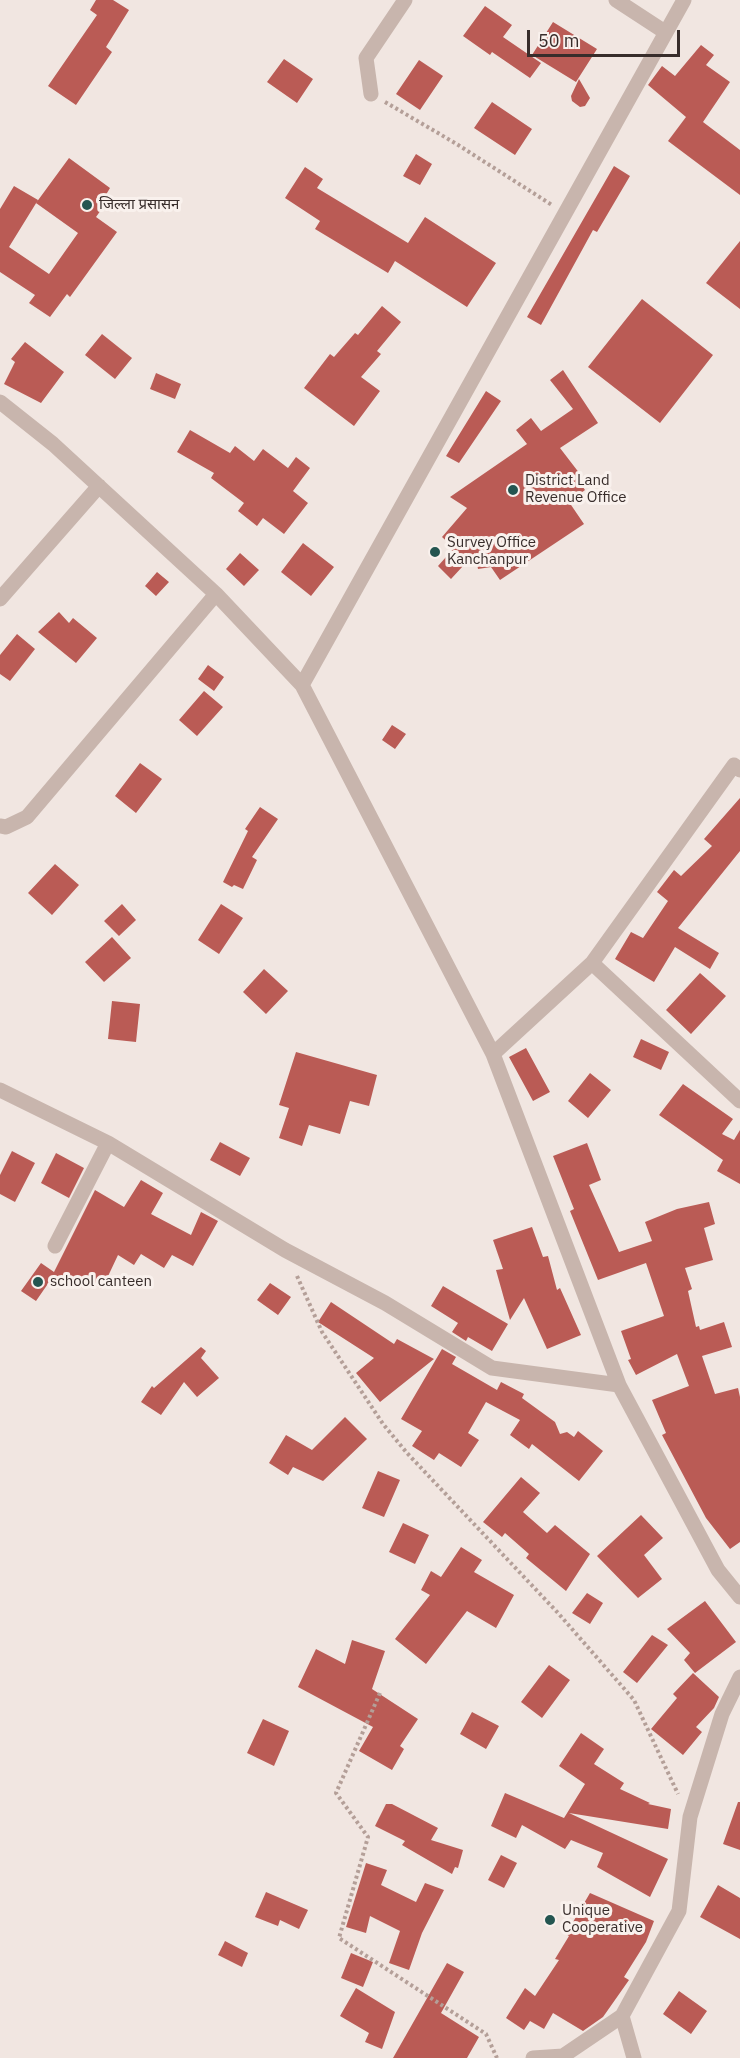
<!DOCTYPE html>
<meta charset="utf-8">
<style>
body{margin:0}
#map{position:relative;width:740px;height:2058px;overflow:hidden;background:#f1e6e1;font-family:"IBM Plex Sans",sans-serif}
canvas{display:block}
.scale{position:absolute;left:527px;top:30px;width:153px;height:27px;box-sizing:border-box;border:3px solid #382d2b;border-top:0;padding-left:8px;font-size:18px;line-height:21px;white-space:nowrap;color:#382d2b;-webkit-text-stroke:4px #f9f1ed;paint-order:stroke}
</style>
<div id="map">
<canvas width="740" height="2058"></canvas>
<div class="scale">50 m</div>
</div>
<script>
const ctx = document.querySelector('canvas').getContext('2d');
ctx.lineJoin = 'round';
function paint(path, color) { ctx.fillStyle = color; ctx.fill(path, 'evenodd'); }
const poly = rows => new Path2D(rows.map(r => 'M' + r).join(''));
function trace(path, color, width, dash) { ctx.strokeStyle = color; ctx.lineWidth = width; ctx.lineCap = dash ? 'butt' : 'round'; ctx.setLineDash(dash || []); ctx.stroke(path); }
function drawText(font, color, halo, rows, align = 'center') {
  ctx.font = font + ' "IBM Plex Sans","Noto Sans Devanagari",sans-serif'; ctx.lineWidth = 6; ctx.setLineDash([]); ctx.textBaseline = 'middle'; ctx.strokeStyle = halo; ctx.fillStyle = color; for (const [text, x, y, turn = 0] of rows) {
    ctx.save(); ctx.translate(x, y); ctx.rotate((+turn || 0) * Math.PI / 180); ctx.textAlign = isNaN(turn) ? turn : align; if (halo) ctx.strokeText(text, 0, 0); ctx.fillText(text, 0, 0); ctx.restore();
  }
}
const building = poly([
 [96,0,113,0,129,10,106,47,112,52,76,105,48,86,97,15,90,10],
 [485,6,512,25,503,37,541,63,530,78,492,52,490,55,463,36],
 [553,22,597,49,576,82,532,55],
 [701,45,714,55,706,65,730,82,703,122,740,150,740,195,668,141,686,117,648,85,662,66,675,76],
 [284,59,313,79,297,103,267,82],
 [419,60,443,76,420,110,396,94],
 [579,79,590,98,585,106,580,107,572,101,571,96],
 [492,102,532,129,515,155,474,128],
 [416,154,432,164,420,185,403,176],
 [69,158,110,188,104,198,108,200,96,217,117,232,70,297,67,294,50,317,29,303,35,295,0,272,0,209,14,186,38,200,9,247,49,274,78,233,36,203],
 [614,166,630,176,597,232,593,230,541,325,527,317],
 [305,167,323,179,317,188,408,243,425,217,496,263,467,307,395,261,388,273,315,229,320,221,285,198],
 [740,241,740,309,706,283],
 [642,299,713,355,660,423,588,367],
 [382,306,401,322,377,351,381,354,361,377,380,391,354,426,304,388,330,354,334,357,355,333,358,335],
 [102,334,132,358,115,379,85,355],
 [25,342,64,372,41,403,4,384,15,362,11,359],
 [563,370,598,423,560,448,580,474,576,477,585,490,569,502,584,524,500,580,491,567,478,569,475,553,451,579,438,566,454,548,442,537,467,508,450,497,527,444,516,430,531,418,541,431,573,409,550,380],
 [156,373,181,384,175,399,150,389],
 [486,391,501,401,459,463,446,456],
 [190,430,230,453,235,446,254,461,263,449,288,468,296,457,310,468,293,491,308,503,284,534,263,518,257,526,238,511,244,503,211,478,214,473,177,452],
 [303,543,334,567,311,596,281,572],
 [240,553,259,570,244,586,226,569],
 [157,572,169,582,156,596,145,586],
 [59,612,69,623,73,618,97,638,76,663,38,632],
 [17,634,35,649,10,681,0,674,0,655],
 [208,665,224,677,214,691,198,679],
 [204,691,223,707,197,736,179,720],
 [392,725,406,734,395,749,382,740],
 [140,763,162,779,136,813,115,796],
 [740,798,740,851,678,928,719,953,710,969,675,947,654,982,615,959,631,932,643,938,668,901,657,892,674,870,681,876,712,846,704,839],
 [260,807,278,819,252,857,257,860,243,889,234,885,232,887,223,882,248,831,245,829],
 [55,864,79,885,52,915,28,893],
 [122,904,136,920,119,936,104,921],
 [221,904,243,918,219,954,198,940],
 [112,937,131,958,104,982,85,962],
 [264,969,288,991,266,1014,243,992],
 [700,973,726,996,691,1034,666,1010],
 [112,1001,140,1004,136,1042,108,1039],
 [641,1039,669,1052,661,1070,633,1057],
 [526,1048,550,1092,533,1101,509,1057],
 [296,1052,377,1075,369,1106,350,1101,340,1134,309,1125,302,1146,279,1138,289,1108,279,1105],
 [590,1073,611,1090,588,1118,568,1101],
 [683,1084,733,1119,722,1134,734,1140,740,1130,740,1184,717,1171,723,1160,659,1115],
 [220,1142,250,1158,240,1176,210,1160],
 [587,1143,601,1180,589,1185,619,1252,652,1241,645,1222,677,1209,709,1202,715,1224,704,1228,713,1260,685,1268,692,1289,688,1291,696,1327,699,1326,700,1330,724,1322,732,1347,702,1356,715,1394,738,1388,740,1397,740,1542,730,1549,706,1518,662,1435,666,1433,652,1400,689,1386,677,1354,636,1375,628,1360,631,1359,621,1331,664,1316,646,1263,598,1280,570,1211,574,1209,553,1156],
 [12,1151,35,1163,15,1202,0,1194,0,1175],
 [56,1153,84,1168,69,1198,41,1183],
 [141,1180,163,1193,151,1214,191,1235,201,1212,218,1221,193,1266,172,1255,164,1268,141,1254,134,1265,118,1255,102,1289,85,1281,81,1288,54,1275,36,1301,21,1291,41,1263,54,1272,95,1190,124,1207],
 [532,1227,543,1257,548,1256,557,1290,560,1288,581,1335,547,1349,524,1298,510,1320,496,1270,503,1269,493,1240],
 [270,1283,291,1297,278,1315,257,1300],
 [443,1286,508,1324,492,1351,468,1337,466,1341,452,1332,458,1323,431,1306],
 [331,1302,394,1344,397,1339,434,1359,380,1402,356,1373,374,1358,318,1322],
 [201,1347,206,1351,201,1358,219,1378,197,1397,184,1382,161,1415,141,1402,152,1386,154,1388],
 [442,1349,456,1357,452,1364,497,1390,501,1382,524,1394,522,1398,555,1422,560,1434,567,1432,574,1437,578,1431,603,1451,579,1481,532,1444,529,1449,510,1435,520,1420,486,1402,468,1433,479,1440,461,1467,439,1453,434,1460,412,1446,422,1431,401,1419],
 [345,1417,367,1439,323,1481,293,1467,288,1475,269,1463,286,1435,312,1450],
 [378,1471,400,1480,384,1517,362,1508],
 [521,1477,540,1493,523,1512,547,1533,555,1525,590,1554,566,1591,526,1558,529,1554,505,1533,502,1537,483,1522],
 [641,1515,663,1538,644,1555,662,1579,638,1598,597,1556],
 [403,1523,429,1535,415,1564,389,1552],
 [461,1547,482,1560,474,1572,514,1595,496,1628,467,1611,426,1664,395,1639,430,1595,421,1590,431,1571,441,1577],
 [587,1593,603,1603,590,1624,572,1613],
 [705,1601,736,1642,695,1673,684,1660,690,1653,667,1629],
 [652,1635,668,1645,637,1683,623,1672],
 [352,1640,385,1651,372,1689,418,1719,400,1746,404,1749,392,1770,359,1751,373,1727,298,1687,316,1649,345,1664],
 [549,1665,570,1680,542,1718,521,1702],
 [693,1673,719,1697,714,1708,696,1727,702,1732,683,1755,651,1729,677,1698,673,1694],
 [472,1712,499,1726,486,1749,460,1734],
 [263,1719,289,1731,274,1766,247,1753],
 [581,1733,604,1749,594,1764,624,1783,620,1789,650,1803,648,1804,671,1809,668,1829,569,1813,668,1859,650,1897,597,1867,603,1853,571,1840,565,1849,522,1825,516,1838,491,1826,505,1793,564,1818,585,1784,559,1766],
 [738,1802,740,1802,740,1850,723,1844],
 [386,1804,392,1804,438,1828,431,1840,463,1850,458,1868,455,1867,452,1874,402,1845,405,1841,375,1826],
 [501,1855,517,1863,504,1888,488,1880],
 [366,1863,387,1870,381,1885,416,1902,425,1883,444,1890,422,1933,409,1970,389,1963,400,1931,370,1916,366,1933,346,1927],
 [718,1885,740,1898,740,1939,700,1917],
 [266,1892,308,1910,299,1929,280,1920,278,1926,255,1917],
 [590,1893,654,1921,646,1942,624,1977,629,1980,603,2017,583,2031,553,2013,544,2029,530,2021,524,2030,506,2018,525,1988,535,1996,559,1960,555,1959,569,1936,566,1934],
 [225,1941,248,1953,242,1967,218,1955],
 [351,1953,373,1962,363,1987,341,1978],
 [447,1963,464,1972,441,2013,479,2037,467,2058,393,2058],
 [356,1988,395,2012,382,2049,365,2042,369,2033,340,2016],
 [679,1991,707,2011,691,2034,663,2014]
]);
const path = poly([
 [385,102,455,143,552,205],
 [297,1276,322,1332,383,1424,407,1453,558,1613,634,1700,678,1794],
 [380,1693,336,1793,368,1837,339,1938,486,2034,497,2058]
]);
const minor = poly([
 [616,0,665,32],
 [371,94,366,58,405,0],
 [0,402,53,444,216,594,302,685,493,1054,619,1385,718,1570,740,1597],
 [0,599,99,486],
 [302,685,684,0],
 [0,826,6,827,27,817,216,594],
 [592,963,740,1101],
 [493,1054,592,963,734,765,740,770],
 [0,1090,108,1143,285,1250,385,1303,492,1368,619,1385],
 [55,1246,108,1143],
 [622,2016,634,2058],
 [533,2058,563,2056,622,2016,679,1911,690,1817,722,1714,740,1677]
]);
const markers = [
 [87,205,6,"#245550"],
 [513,490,6,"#245550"],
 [435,552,6,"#245550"],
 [38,1282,6,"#245550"],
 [550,1920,6,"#245550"]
];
const poiNames = [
 ["जिल्ला प्रसासन",99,205],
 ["District Land",525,481],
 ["Revenue Office",525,498],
 ["Survey Office",447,543],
 ["Kanchanpur",447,560],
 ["school canteen",50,1282],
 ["Unique",562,1911],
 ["Cooperative",562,1928]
];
paint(building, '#ba5b55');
trace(path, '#b49f98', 4, [3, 3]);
trace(minor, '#c8b5ad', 15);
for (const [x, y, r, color] of markers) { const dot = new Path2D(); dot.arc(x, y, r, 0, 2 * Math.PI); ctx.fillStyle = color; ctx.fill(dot); trace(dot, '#f9f1ed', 2); }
drawText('15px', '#382d2b', '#f9f1ed', poiNames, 'left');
</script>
